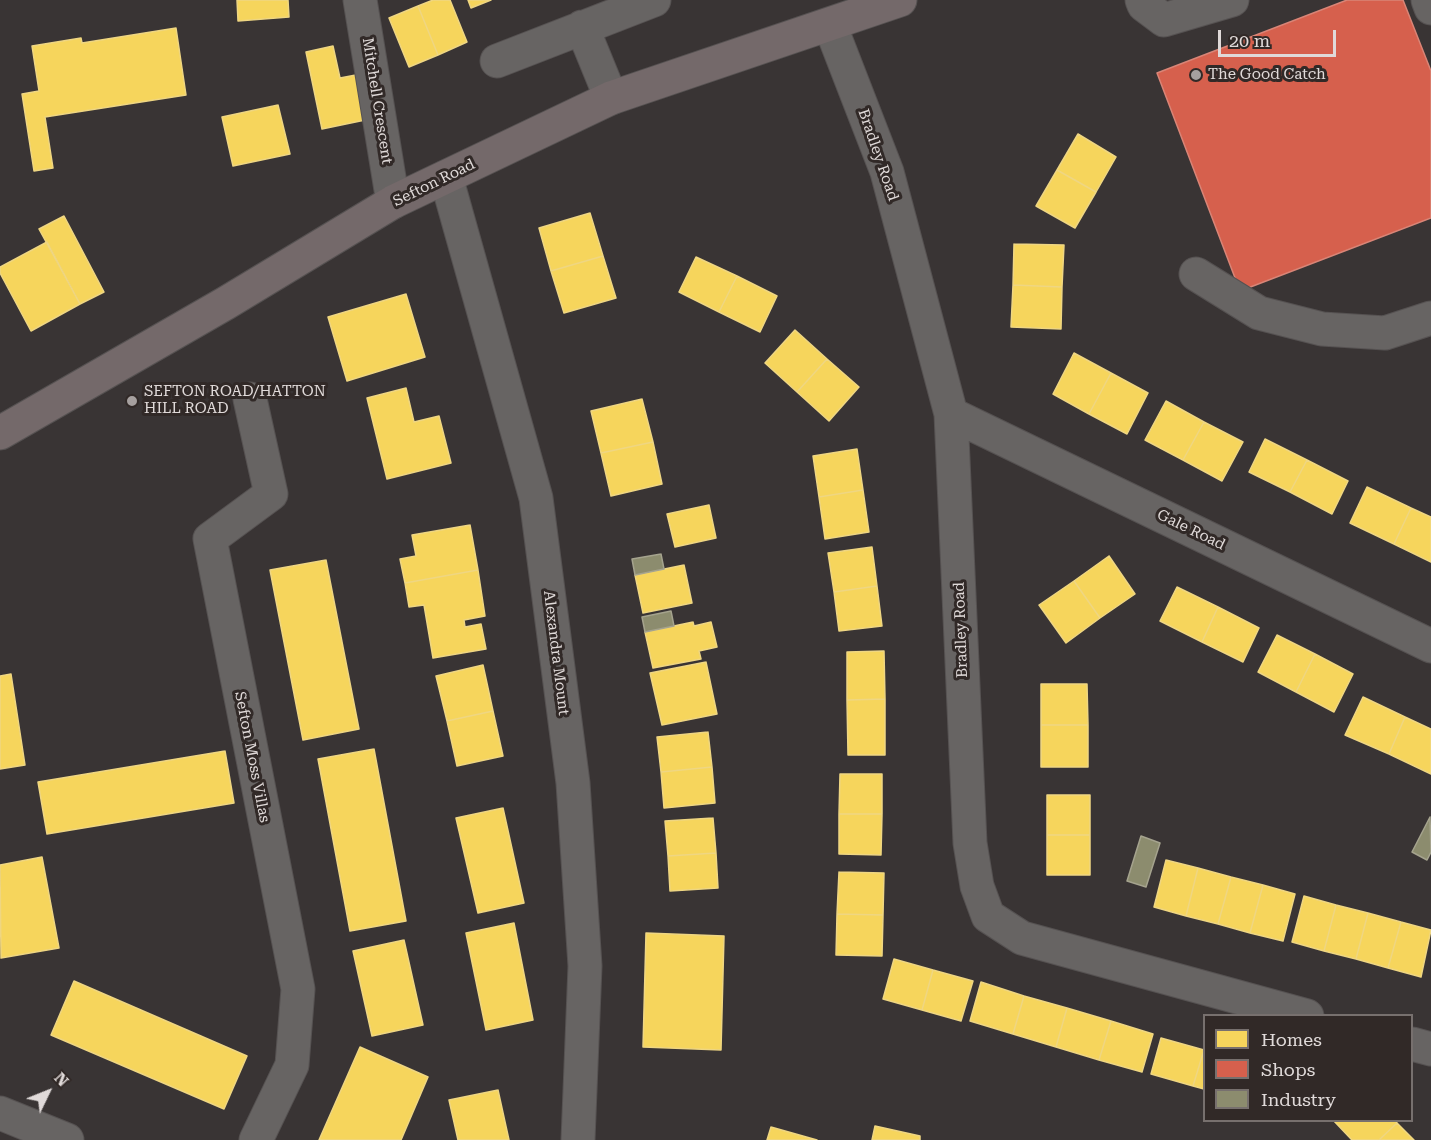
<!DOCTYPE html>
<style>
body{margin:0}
#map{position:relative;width:1431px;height:1140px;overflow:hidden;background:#393434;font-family:"Roboto Serif",serif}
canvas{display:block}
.legend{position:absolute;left:1203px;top:1014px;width:210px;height:108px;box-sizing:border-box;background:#312927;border:2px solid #77706e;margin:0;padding:8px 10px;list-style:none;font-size:18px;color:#e0dad9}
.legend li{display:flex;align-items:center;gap:12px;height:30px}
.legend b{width:30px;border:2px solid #77706e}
.north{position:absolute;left:18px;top:1062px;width:60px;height:60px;-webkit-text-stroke:4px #312927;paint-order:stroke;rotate:47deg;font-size:16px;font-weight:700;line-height:24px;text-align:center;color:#e0dad9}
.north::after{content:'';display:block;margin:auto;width:21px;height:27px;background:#e0dad9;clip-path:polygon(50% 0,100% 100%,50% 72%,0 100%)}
.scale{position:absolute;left:1218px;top:30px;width:118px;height:27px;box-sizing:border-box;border:3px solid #e0dad9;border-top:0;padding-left:8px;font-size:18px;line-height:21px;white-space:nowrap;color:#e0dad9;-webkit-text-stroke:4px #312927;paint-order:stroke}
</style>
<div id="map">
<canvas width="1431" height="1140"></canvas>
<ul class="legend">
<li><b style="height:16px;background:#f6d55c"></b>Homes</li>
<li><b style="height:16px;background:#d6604d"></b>Shops</li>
<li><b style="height:16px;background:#8c8c6e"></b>Industry</li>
</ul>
<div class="north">N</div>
<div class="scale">20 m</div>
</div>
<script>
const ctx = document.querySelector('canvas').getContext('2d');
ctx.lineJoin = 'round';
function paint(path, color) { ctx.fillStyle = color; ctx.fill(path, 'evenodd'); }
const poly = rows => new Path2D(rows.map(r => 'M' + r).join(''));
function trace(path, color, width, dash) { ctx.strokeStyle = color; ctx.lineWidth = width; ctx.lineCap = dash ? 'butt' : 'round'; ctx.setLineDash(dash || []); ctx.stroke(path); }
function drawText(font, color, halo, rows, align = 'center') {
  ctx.font = font + ' "Roboto Serif",serif'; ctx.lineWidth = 6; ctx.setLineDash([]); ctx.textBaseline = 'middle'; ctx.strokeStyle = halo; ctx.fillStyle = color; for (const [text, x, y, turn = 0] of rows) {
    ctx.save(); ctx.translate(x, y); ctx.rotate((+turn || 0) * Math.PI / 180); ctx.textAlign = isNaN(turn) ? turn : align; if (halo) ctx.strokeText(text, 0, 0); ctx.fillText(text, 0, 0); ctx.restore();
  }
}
const homes = poly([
 [237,0,288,0,289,17,238,21,237,0],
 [433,0,450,0,467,42,438,55,418,6,433,0],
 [468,0,491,0,471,8,468,0],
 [418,6,438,55,409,67,389,18,418,6],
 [176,28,186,95,45,117,53,168,34,171,22,94,39,91,32,46,81,38,82,43,176,28],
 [333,46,340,78,361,74,370,119,322,129,306,52,333,46],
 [278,105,290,154,233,166,222,117,278,105],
 [1078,134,1116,157,1096,192,1057,170,1078,134],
 [1057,170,1096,192,1075,228,1036,206,1057,170],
 [590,213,603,256,551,271,539,228,590,213],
 [64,216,104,292,80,304,39,229,64,216],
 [47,242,80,304,31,331,0,273,0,267,47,242],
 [1014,244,1064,245,1062,287,1013,285,1014,244],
 [603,256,616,298,564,313,551,271,603,256],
 [696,257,737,276,719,312,679,292,696,257],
 [737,276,777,296,760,332,719,312,737,276],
 [1013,285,1062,287,1061,329,1011,327,1013,285],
 [406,294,425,357,347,381,328,317,406,294],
 [795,330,827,359,797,392,765,363,795,330],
 [1074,353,1111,373,1089,414,1053,394,1074,353],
 [827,359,859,387,829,421,797,392,827,359],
 [1111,373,1148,393,1127,434,1089,414,1111,373],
 [406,388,414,422,439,416,451,463,387,479,367,398,406,388],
 [642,399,653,442,601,453,591,411,642,399],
 [1166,401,1204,422,1183,460,1145,440,1166,401],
 [1204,422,1243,442,1222,481,1183,460,1204,422],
 [1265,439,1307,460,1290,492,1249,472,1265,439],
 [653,442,662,484,611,496,601,453,653,442],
 [857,449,863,490,819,497,813,456,857,449],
 [1307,460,1348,481,1332,514,1290,492,1307,460],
 [1367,487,1411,508,1394,544,1350,523,1367,487],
 [863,490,869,532,825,539,819,497,863,490],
 [709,505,716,538,675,547,667,514,709,505],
 [1411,508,1431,517,1431,562,1394,544,1411,508],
 [470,525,478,570,405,583,400,559,416,556,412,535,470,525],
 [872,547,877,586,834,592,828,553,872,547],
 [1109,556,1135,594,1100,618,1074,581,1109,556],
 [326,560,359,729,303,740,270,570,326,560],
 [684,565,692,603,643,613,635,575,684,565],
 [478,570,485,616,464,620,465,627,481,624,486,649,433,658,424,605,409,607,405,583,478,570],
 [1074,581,1100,618,1066,643,1039,605,1074,581],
 [877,586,882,626,839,631,834,592,877,586],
 [1177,587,1218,607,1202,642,1160,621,1177,587],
 [1218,607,1259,628,1243,662,1202,642,1218,607],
 [693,622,694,626,711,622,717,647,699,651,701,659,653,668,645,632,693,622],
 [1277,635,1315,654,1296,692,1258,672,1277,635],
 [884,651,885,699,847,700,847,652,884,651],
 [1315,654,1353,674,1334,712,1296,692,1315,654],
 [706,662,717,714,662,725,650,673,706,662],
 [483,665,493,711,447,721,436,676,483,665],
 [11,674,25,765,0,769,0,676,11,674],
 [1041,684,1087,684,1088,725,1041,725,1041,684],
 [1363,697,1405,717,1389,754,1345,735,1363,697],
 [885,699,885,755,848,755,847,700,885,699],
 [493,711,503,756,457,766,447,721,493,711],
 [1405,717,1431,729,1431,774,1389,754,1405,717],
 [1041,725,1088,725,1088,767,1041,767,1041,725],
 [708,732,712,767,661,772,657,737,708,732],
 [374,749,406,921,350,931,318,759,374,749],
 [225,751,234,803,47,834,38,782,225,751],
 [712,767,715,803,664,808,661,772,712,767],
 [840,774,882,774,882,814,839,814,840,774],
 [1047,795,1090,795,1090,835,1047,835,1047,795],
 [503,808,524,903,478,913,456,818,503,808],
 [839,814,882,814,881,855,839,854,839,814],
 [713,818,716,853,668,856,665,821,713,818],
 [1047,835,1090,835,1090,875,1047,875,1047,835],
 [716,853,718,888,670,891,668,856,716,853],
 [42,857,59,948,1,958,0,865,42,857],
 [1166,860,1198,868,1186,916,1154,907,1166,860],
 [1198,868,1231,877,1218,924,1186,916,1198,868],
 [839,872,884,873,883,915,837,914,839,872],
 [1231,877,1263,885,1250,933,1218,924,1231,877],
 [1263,885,1295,894,1283,941,1250,933,1263,885],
 [1304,896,1336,905,1324,951,1292,942,1304,896],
 [1336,905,1368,913,1356,959,1324,951,1336,905],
 [1368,913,1401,922,1388,968,1356,959,1368,913],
 [837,914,883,915,882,956,836,955,837,914],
 [1401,922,1431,930,1421,977,1388,968,1401,922],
 [514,923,533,1020,486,1030,466,933,514,923],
 [646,933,724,936,721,1050,643,1047,646,933],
 [404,940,423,1025,372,1036,353,951,404,940],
 [894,959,933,970,922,1010,883,999,894,959],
 [933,970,973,981,961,1021,922,1010,933,970],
 [74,981,247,1056,224,1109,51,1035,74,981],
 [981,982,1024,996,1013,1034,970,1021,981,982],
 [1024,996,1067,1008,1056,1047,1013,1034,1024,996],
 [1067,1008,1111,1021,1099,1060,1056,1047,1067,1008],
 [1111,1021,1153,1034,1142,1072,1099,1060,1111,1021],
 [1161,1038,1204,1050,1193,1086,1151,1074,1161,1038],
 [360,1047,428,1077,401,1140,319,1140,360,1047],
 [1204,1050,1204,1089,1193,1086,1204,1050],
 [498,1090,509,1140,458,1140,449,1100,498,1090],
 [1333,1120,1395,1120,1397,1123,1379,1140,1352,1140,1333,1120],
 [1397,1123,1414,1140,1379,1140,1397,1123],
 [875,1126,920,1136,920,1140,872,1140,875,1126],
 [771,1127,817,1140,767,1140,771,1127]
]);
const shops = poly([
 [1347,0,1403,0,1431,71,1431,218,1240,291,1157,73,1347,0]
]);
const industry = poly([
 [661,554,664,569,635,575,632,559,661,554],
 [671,611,674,626,645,632,642,617,671,611],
 [1430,817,1431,852,1427,860,1412,852,1430,817],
 [1141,836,1160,843,1146,887,1127,881,1141,836]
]);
const minor = poly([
 [360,0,393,202],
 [1142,0,1144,5,1164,20,1232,0],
 [1428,0,1431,8],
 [830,25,887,172,951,414,970,843,977,886,988,916,1022,938,1307,1016],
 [582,27,611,98],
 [497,61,654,0],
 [446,177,536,498,573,783,585,966,578,1140],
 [1196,274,1259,313,1322,329,1385,333,1431,318],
 [250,399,271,494,210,539,298,989,292,1065,256,1140],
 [951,414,1431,646],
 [1412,1044,1431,1049],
 [0,1113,67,1140]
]);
const major = poly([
 [0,433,226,303,393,202,611,98,900,0]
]);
const markers = [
 [1196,75,6,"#a6a09f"],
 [132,401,6,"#a6a09f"]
];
const poiNames = [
 ["The Good Catch",1208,75],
 ["SEFTON ROAD/HATTON",144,392],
 ["HILL ROAD",144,409]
];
const streetNames = [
 ["Mitchell Crescent",377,101,81],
 ["Bradley Road",878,155,71],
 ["Sefton Road",434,183,-26],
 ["Gale Road",1191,530,26],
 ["Bradley Road",961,630,-92],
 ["Alexandra Mount",556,653,83],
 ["Sefton Moss Villas",252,757,79]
];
paint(homes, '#f6d55c');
trace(homes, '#efd682', 1.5);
paint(shops, '#d6604d');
trace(shops, '#d98577', 1.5);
paint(industry, '#8c8c6e');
trace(industry, '#a5a38e', 1.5);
trace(minor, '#565252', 35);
trace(major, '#565252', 35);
trace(minor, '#676463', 33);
trace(major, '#74696a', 33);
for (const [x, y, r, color] of markers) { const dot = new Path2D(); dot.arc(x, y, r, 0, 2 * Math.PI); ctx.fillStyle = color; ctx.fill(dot); trace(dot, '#312927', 2); }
drawText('15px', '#e0dad9', '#312927', poiNames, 'left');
drawText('15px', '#e0dad9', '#312927', streetNames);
</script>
